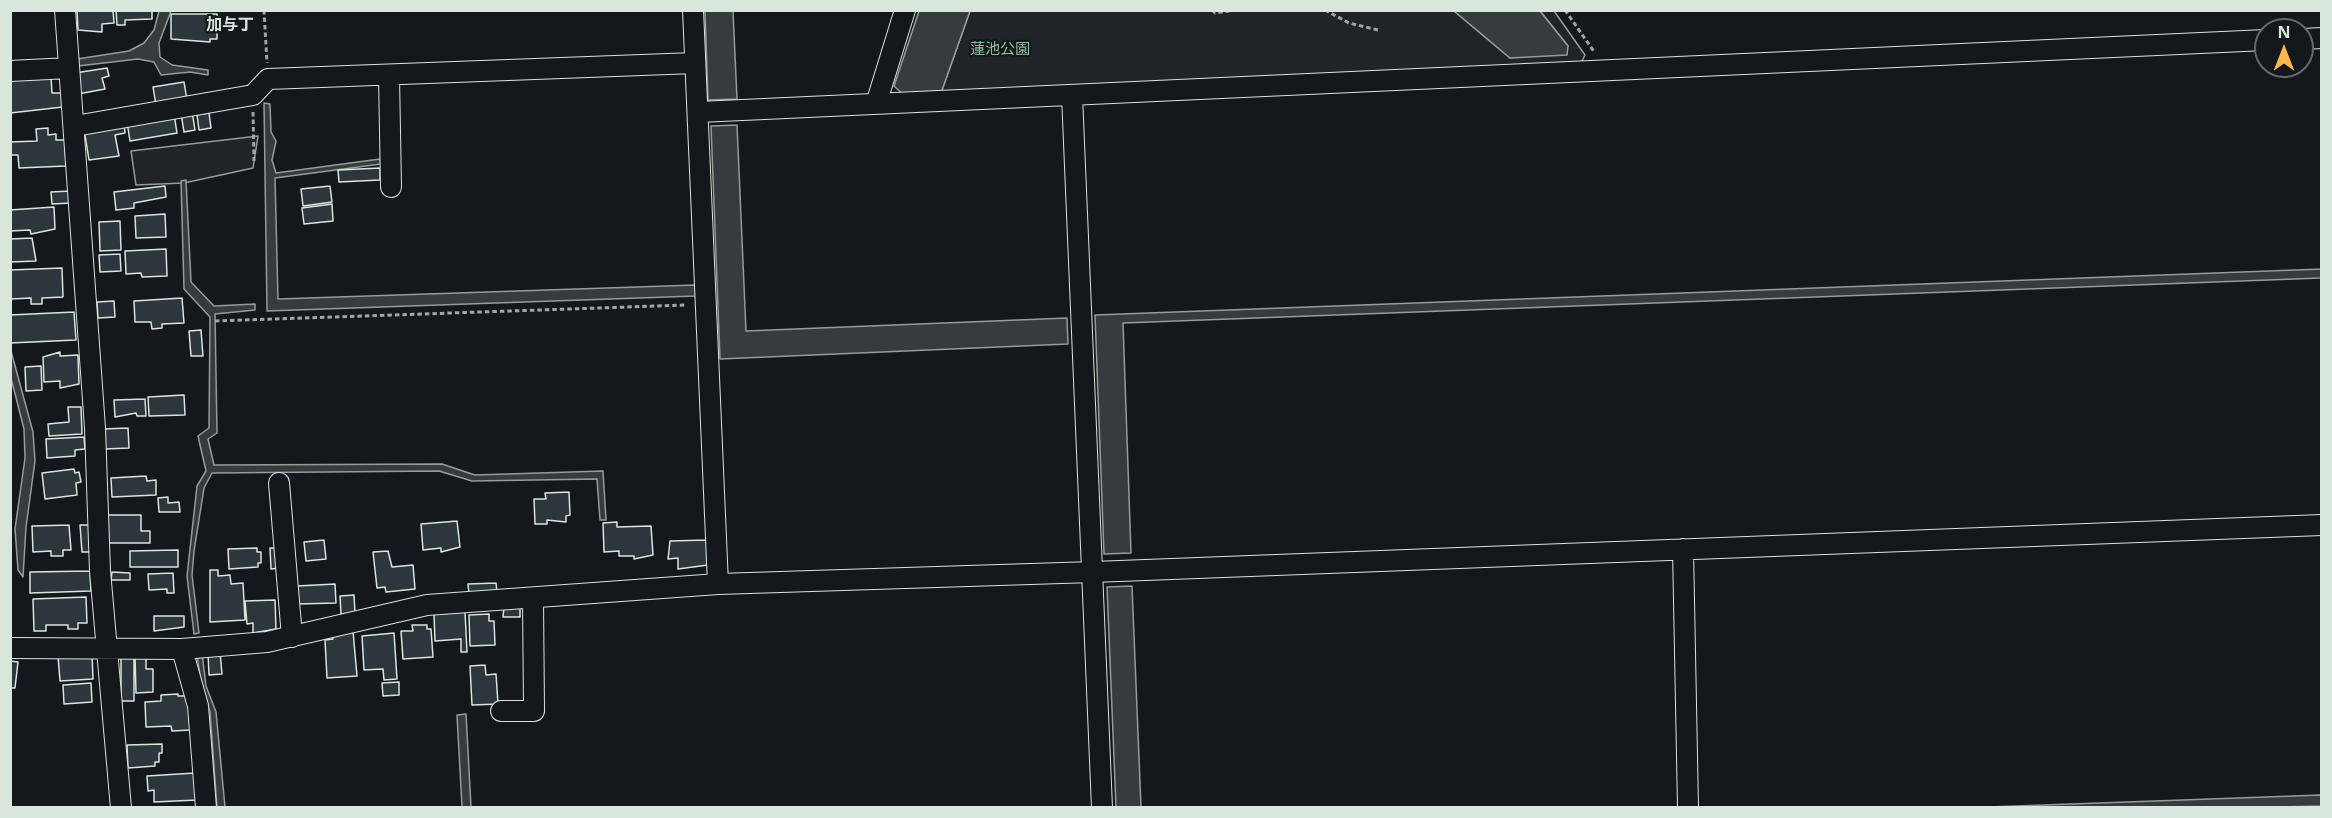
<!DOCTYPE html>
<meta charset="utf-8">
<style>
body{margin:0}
#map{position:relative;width:2332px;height:818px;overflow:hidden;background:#14181c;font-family:"Noto Sans",sans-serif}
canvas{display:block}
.frame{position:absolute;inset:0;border:12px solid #d8e6dc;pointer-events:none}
.north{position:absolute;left:2254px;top:18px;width:60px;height:60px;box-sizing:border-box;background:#14181c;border:2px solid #626a69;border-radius:50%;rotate:0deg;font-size:16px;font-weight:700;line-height:24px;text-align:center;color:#d8e6dc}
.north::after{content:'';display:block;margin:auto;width:21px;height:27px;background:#ffb74d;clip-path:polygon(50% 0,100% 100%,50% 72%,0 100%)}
</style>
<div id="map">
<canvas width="2332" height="818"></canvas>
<div class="frame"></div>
<div class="north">N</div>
</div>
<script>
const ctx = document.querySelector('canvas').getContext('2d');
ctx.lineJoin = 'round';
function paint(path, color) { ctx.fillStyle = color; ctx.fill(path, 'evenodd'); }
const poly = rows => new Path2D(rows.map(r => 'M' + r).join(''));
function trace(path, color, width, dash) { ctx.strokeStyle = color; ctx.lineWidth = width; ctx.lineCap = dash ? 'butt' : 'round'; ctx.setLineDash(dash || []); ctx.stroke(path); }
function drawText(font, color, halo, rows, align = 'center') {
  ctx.font = font + ' "Noto Sans","Noto Sans JP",sans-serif'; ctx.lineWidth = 4.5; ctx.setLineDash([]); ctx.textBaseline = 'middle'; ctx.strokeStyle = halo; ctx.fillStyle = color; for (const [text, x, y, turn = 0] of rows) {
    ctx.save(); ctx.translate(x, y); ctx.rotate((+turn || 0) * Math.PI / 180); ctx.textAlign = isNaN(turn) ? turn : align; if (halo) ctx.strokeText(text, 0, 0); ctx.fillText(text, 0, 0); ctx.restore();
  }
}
const green = poly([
 [970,11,1454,11,1510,58,1568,46,1540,11,1554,11,1585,55,1581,63,941,93,970,11],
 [258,136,253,168,184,183,136,185,131,151,258,136]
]);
const water = poly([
 [159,11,171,11,159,43,160,57,172,65,208,70,208,75,190,72,161,75,154,62,138,59,78,66,11,65,10,61,77,59,129,51,144,43,154,30,159,11],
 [705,11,733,11,737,99,708,100,705,11],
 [919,11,970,11,941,93,905,96,894,86,919,11],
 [1454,11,1540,11,1568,46,1567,55,1510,58,1454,11],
 [264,103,270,104,271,132,276,141,272,160,276,173,380,159,381,164,275,178,278,299,696,285,696,296,267,311,264,103],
 [737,125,746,331,1067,318,1068,344,720,359,711,126,737,125],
 [186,180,191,282,214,306,255,304,255,310,215,314,217,433,208,439,214,465,442,464,475,475,603,471,606,520,600,520,597,479,472,481,439,471,212,473,204,488,194,551,192,575,199,633,194,634,187,576,197,486,206,471,198,436,209,428,210,317,184,289,181,181,186,180],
 [2322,269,2321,278,1123,323,1131,553,1104,554,1095,315,2322,269],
 [11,351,33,432,35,461,26,527,23,577,18,570,15,529,25,458,24,429,11,378,11,351],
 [1132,586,1141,807,1116,807,1107,587,1132,586],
 [202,653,206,686,216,712,225,807,217,807,210,712,202,688,197,655,202,653],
 [466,714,471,807,462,807,457,715,466,714],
 [2321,795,2321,806,2277,807,1988,807,2321,795]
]);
const building = poly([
 [77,10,113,10,114,23,102,24,102,32,78,30,77,10],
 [116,10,152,10,152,19,125,20,125,25,117,25,116,10],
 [171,14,217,14,217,39,210,39,210,42,171,39,171,14],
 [107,68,109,76,102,78,105,89,78,94,75,73,107,68],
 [51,77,52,93,63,93,63,107,10,113,10,79,51,77],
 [184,82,187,100,156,105,153,87,184,82],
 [192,111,195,130,184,132,181,113,192,111],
 [209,113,211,128,199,130,197,115,209,113],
 [174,114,177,133,130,141,127,122,174,114],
 [124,123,125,133,115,135,119,156,89,160,84,129,124,123],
 [48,128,48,135,56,134,56,140,65,140,66,166,19,168,18,155,10,155,10,142,37,141,36,129,48,128],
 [380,168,380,180,339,182,338,170,380,168],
 [165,186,166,197,134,203,134,208,116,210,114,192,165,186],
 [330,186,332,202,303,206,301,189,330,186],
 [71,191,71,203,52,204,51,192,71,191],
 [332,204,333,221,304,224,302,208,332,204],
 [54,207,55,229,31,234,30,230,10,231,10,210,54,207],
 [165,214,166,237,136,238,135,216,165,214],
 [120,221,121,250,100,251,99,222,120,221],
 [32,238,36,261,10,262,10,239,32,238],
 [166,249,167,276,142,277,141,273,126,274,125,251,166,249],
 [120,254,121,271,100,272,99,255,120,254],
 [62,268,63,297,42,298,42,304,31,304,31,298,11,299,10,270,62,268],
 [182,298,184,323,162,324,162,328,152,329,151,322,135,322,134,301,182,298],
 [114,301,115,317,98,318,97,302,114,301],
 [74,312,76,340,10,343,10,315,74,312],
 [201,330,203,356,191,356,189,331,201,330],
 [60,352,60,356,78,355,79,384,60,388,60,381,44,382,43,357,60,352],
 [41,366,42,390,26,391,25,367,41,366],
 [184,395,185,415,149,416,148,397,184,395],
 [145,399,146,416,137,416,136,413,115,417,114,400,145,399],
 [68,407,81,407,82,434,49,436,48,424,69,422,68,407],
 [128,428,129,448,104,449,103,429,128,428],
 [84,437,85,449,75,450,75,456,47,458,46,439,84,437],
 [74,469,75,473,79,472,81,482,76,483,77,495,45,499,42,473,74,469],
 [146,476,147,481,156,480,156,495,112,497,111,478,146,476],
 [569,492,570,515,566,516,566,522,547,520,547,524,535,524,534,499,546,499,545,493,569,492],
 [168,497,168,503,179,502,180,512,159,512,158,498,168,497],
 [108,515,141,515,141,531,150,531,150,543,108,543,108,515],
 [457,521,460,547,441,552,441,548,423,550,421,524,457,521],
 [617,522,617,527,651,526,653,555,634,559,634,556,619,556,619,551,604,552,603,523,617,522],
 [69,525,71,550,63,550,63,556,51,556,51,551,33,552,32,526,69,525],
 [80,525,91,525,92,552,82,552,80,525],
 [324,540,326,559,306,561,304,542,324,540],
 [707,540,708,565,678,569,678,558,668,559,670,541,707,540],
 [257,548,257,552,261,552,261,563,258,563,258,567,229,569,228,549,257,548],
 [270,548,279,548,280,568,271,569,270,548],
 [178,550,178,567,130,567,130,551,178,550],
 [388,551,392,567,413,565,415,589,386,592,385,587,377,588,373,552,388,551],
 [210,570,218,570,218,576,230,575,231,584,243,583,245,620,210,622,210,570],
 [90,571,91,591,30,593,30,572,90,571],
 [112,572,130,573,130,580,111,580,112,572],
 [173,573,174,593,167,593,167,589,149,590,148,574,173,573],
 [496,583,497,592,469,594,468,584,496,583],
 [335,584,336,603,298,604,297,586,335,584],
 [354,595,355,613,341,614,340,596,354,595],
 [86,597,87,623,78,623,78,629,68,629,68,625,46,625,46,631,34,631,33,599,86,597],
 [275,600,276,629,253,633,253,623,247,624,245,601,275,600],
 [504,607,520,607,520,617,503,617,504,607],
 [465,612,467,652,461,652,461,639,435,641,434,614,465,612],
 [489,614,489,621,494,621,495,645,470,646,469,615,489,614],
 [154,616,184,616,184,627,154,631,154,616],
 [412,625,427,625,427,629,431,629,433,657,403,659,401,631,413,631,412,625],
 [353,631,357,676,327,678,325,640,333,639,332,633,353,631],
 [394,633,397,679,384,680,383,669,364,670,362,636,394,633],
 [220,652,222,674,209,675,208,653,220,652],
 [92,654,93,679,60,681,58,656,92,654],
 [135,655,146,655,146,669,153,669,153,692,136,693,135,655],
 [121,658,134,658,134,701,121,701,121,658],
 [10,661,18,662,15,688,10,688,10,661],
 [485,665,486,675,496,674,498,704,472,705,470,666,485,665],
 [399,682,399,695,383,696,382,683,399,682],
 [91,683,92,702,64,704,63,685,91,683],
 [178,694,178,696,188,696,190,730,172,731,171,726,146,727,145,702,161,701,161,695,178,694],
 [162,744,162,753,159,753,159,762,155,762,155,766,128,768,127,745,162,744],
 [195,773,197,800,154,802,154,790,148,791,147,776,195,773]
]);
const path = poly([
 [264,10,267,63],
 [1212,10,1215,13,1235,10],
 [1325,10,1349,23,1378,30],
 [1565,10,1595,53],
 [253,112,254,161],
 [215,321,687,305]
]);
const minor = poly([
 [65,10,95,428,100,571,121,808],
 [693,10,718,584],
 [2302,39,2322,38],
 [10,71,69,68],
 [389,76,391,187],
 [1072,95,1102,808],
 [876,104,905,10],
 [699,112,2266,40],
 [75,126,253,95,268,79,695,63],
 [279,483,292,637],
 [1683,549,1688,808],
 [10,648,182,649,267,642,427,605,718,584,1093,572,2322,525],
 [182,649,198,706,206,808],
 [501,711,534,711,533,598]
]);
const parkNames = [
 ["蓮池公園",1000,50]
];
const neighbourhoodNames = [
 ["加与丁",230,25]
];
paint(green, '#202428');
trace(green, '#939e99', 1.5);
paint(water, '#363b3e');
trace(water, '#939e99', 1.5);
paint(building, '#2c363c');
trace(building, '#d8e6dc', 1.5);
trace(minor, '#d8e6dc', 22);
trace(path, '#9da8a2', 3, [4.5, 3]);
trace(minor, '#14181c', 20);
drawText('15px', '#8ac095', '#14181c', parkNames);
drawText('bold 16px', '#d8e6dc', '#14181c', neighbourhoodNames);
</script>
